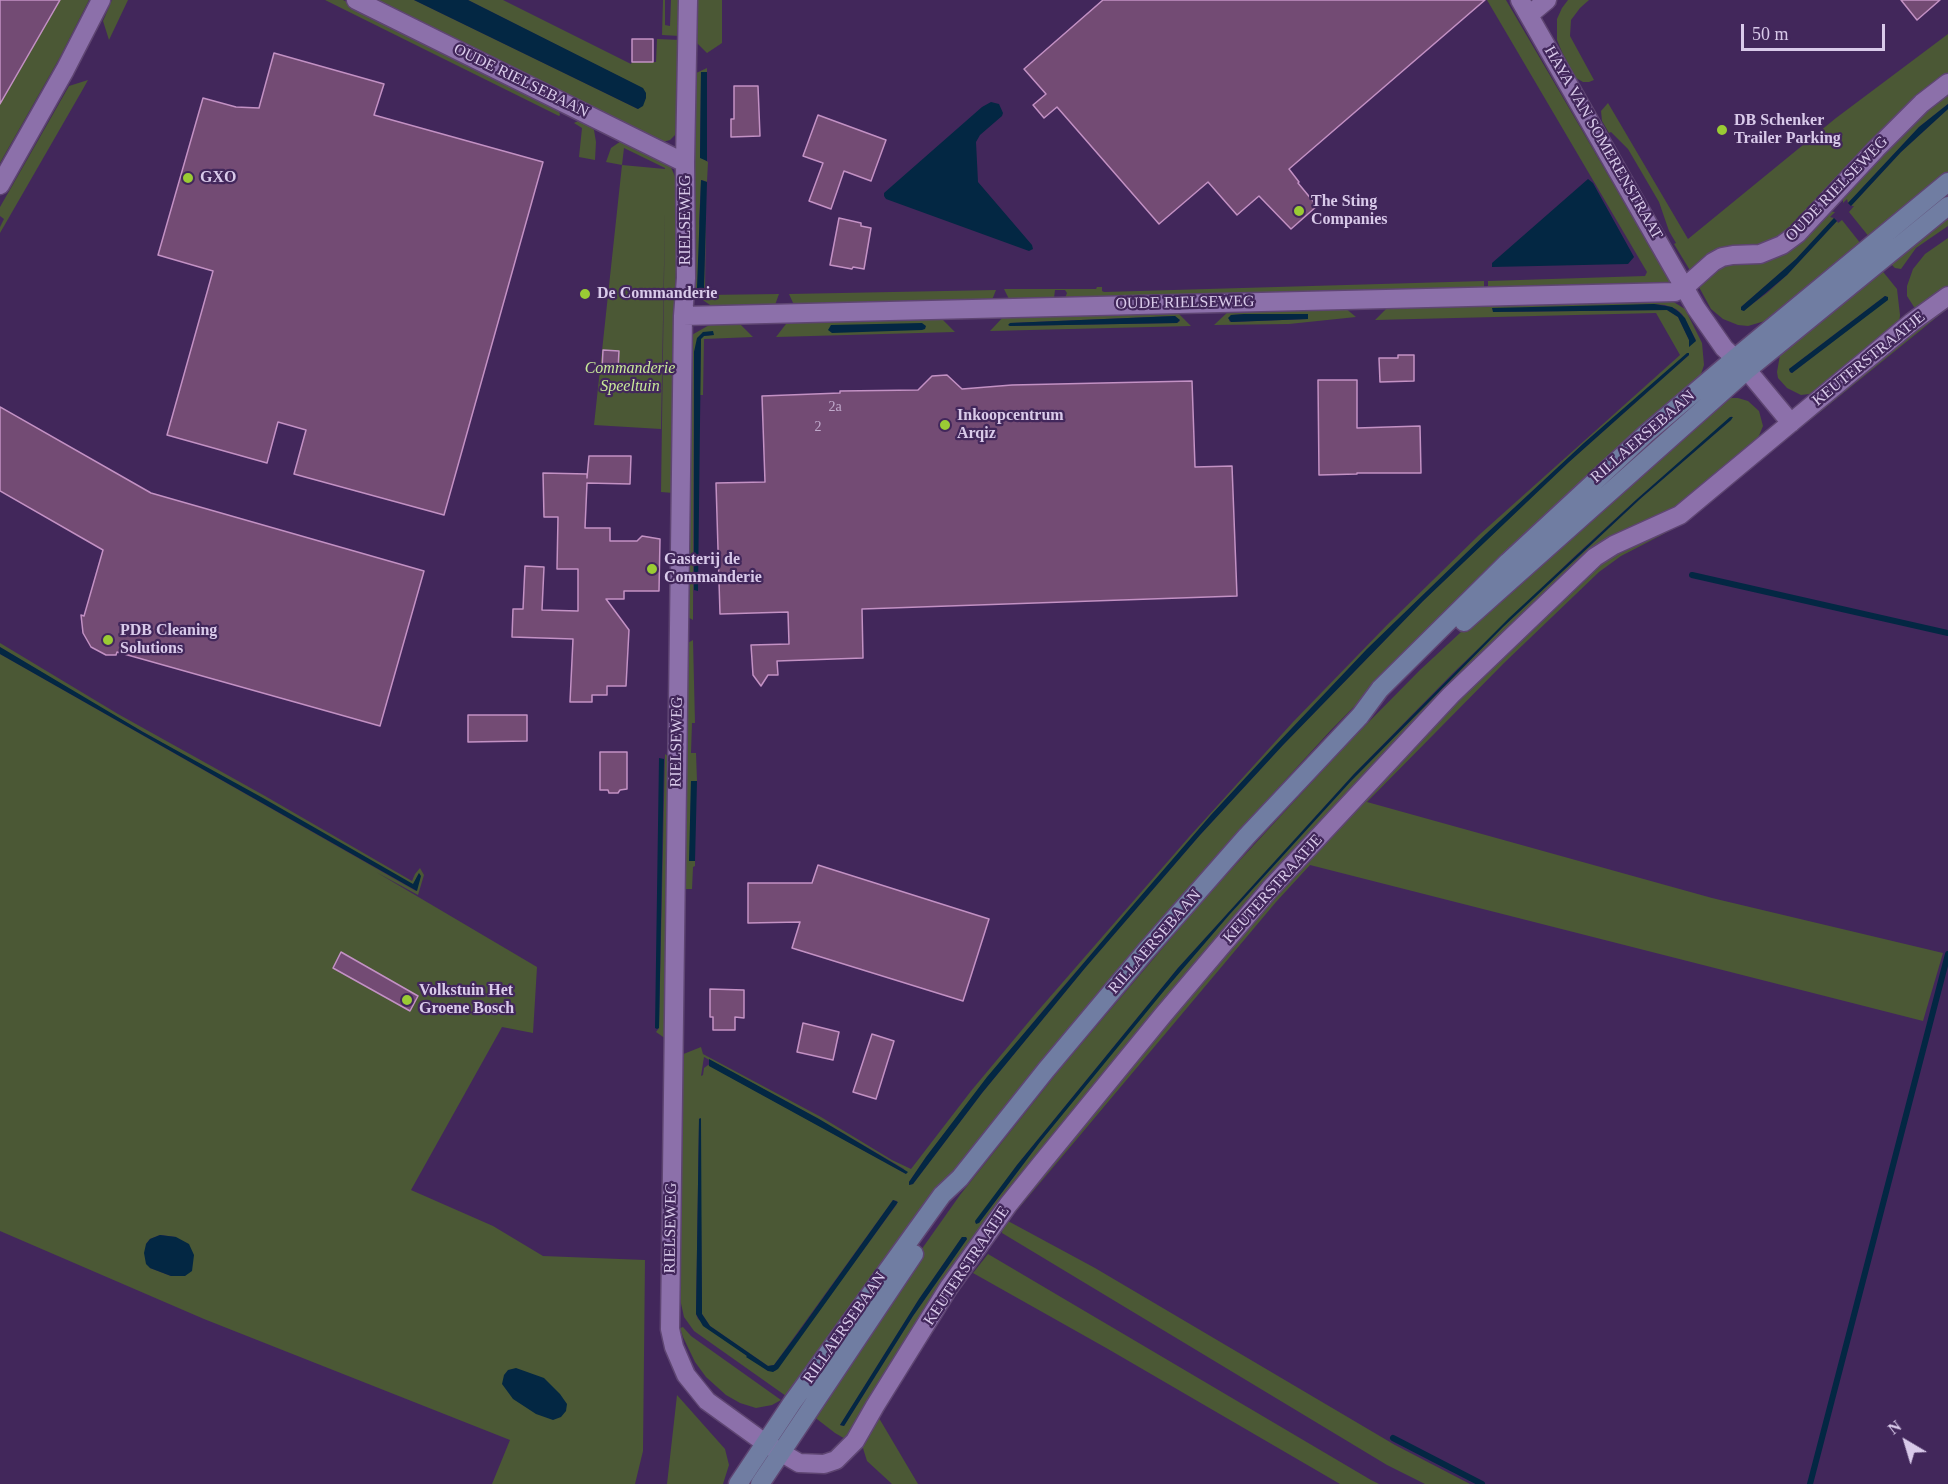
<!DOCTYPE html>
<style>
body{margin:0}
#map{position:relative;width:1948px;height:1484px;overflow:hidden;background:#42275b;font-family:Georgia,serif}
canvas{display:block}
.north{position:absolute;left:1876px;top:1412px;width:60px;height:60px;-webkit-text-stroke:4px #42275b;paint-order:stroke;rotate:322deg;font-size:16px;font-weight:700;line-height:24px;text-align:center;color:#d9caea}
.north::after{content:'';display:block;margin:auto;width:21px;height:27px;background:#d9caea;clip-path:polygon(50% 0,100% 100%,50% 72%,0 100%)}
.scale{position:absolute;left:1741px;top:24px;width:144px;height:27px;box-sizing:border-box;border:3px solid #d9caea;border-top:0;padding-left:8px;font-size:18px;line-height:21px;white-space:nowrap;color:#d9caea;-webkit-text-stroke:4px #42275b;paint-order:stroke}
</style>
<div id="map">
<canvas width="1948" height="1484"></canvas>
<div class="north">N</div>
<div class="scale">50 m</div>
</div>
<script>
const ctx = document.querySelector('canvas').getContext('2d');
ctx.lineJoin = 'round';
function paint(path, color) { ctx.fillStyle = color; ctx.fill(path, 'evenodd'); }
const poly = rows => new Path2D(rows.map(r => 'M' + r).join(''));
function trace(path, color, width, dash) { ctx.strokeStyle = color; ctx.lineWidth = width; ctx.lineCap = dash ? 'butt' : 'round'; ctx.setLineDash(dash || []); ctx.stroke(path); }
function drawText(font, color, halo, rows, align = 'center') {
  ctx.font = font + ' Georgia,serif'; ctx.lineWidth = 4.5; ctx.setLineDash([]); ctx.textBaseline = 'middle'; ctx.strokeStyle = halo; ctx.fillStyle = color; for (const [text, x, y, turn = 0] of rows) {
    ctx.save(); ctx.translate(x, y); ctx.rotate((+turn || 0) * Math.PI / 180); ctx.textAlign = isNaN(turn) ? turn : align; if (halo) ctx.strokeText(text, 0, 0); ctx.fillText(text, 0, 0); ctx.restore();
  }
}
const green = poly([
 [60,0,89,0,59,59,0,163,0,104],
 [112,0,128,0,109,40,103,21],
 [325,0,343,0,554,104,558,107,560,115,559,116],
 [369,0,414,0,638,109,646,97,640,87,468,0,503,0,631,64,632,62,656,62,657,39,680,40,678,130,676,134,670,140,663,142],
 [663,0,665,0,665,25,670,26,671,0,680,0,680,36,662,35],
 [695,0,722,0,722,43,707,53,694,40],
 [1487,0,1506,0,1670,281,1669,283,1488,288,1488,281,1645,276,1647,272],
 [1568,0,1589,0,1580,8,1571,20,1570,36,1594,80,1589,82,1583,82,1576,78,1562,52,1557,40,1557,19,1562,8],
 [1948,34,1948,74,1892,120,1792,227,1778,238,1691,272,1674,244,1676,243,1669,231,1659,202,1628,149,1611,132,1609,133,1602,121,1601,111,1608,103,1688,239,1836,118],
 [707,68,707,72,701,72,700,157,708,162,707,182,702,180,701,182,699,222,704,287,706,197,705,295,779,294,775,305,713,307,691,292,694,74],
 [88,80,83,89,0,233,0,227,4,219,0,216,0,207,12,186,69,86],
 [1948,93,1948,104,1919,127,1848,203,1847,199,1843,203,1843,195,1915,121],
 [1948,109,1948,176,1870,238,1849,212,1854,206,1851,206,1901,152],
 [582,119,594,130,596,142,595,160,579,157,582,128,574,123],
 [621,141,670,165,677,181,673,493,661,492,665,210,661,429,594,425,622,165,606,162,611,148],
 [624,148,665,168,665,169,622,165],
 [1829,211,1835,212,1830,217,1834,218,1833,219,1796,259,1741,307,1743,311,1767,293,1787,275,1837,221,1838,223,1842,220,1861,244,1765,321,1748,326,1738,325,1723,319,1711,309,1699,287,1717,269,1726,264,1760,262,1782,255],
 [1948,214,1948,226,1916,248,1901,269,1895,268,1888,261],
 [1948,238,1948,288,1922,307,1914,307,1907,296,1907,286,1913,269,1925,254],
 [1880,268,1897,289,1900,315,1899,324,1817,393,1801,395,1787,388,1778,378,1777,372,1781,349],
 [1885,296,1886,296,1887,300,1792,373,1790,372,1789,369],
 [1484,281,1484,288,1065,298,1067,293,1065,290,1055,290,1054,298,1009,299,1004,289,1096,289,1097,287,1102,287,1102,291,1104,292],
 [996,290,992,300,794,305,789,294],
 [1672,301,1685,309,1702,343,1704,365,1700,377,1443,617,1331,730,1225,846,1122,964,985,1131,920,1215,795,1388,786,1396,694,1331,684,1317,680,1299,679,1298,681,1055,701,1047,703,1054,821,1117,892,1160,911,1169,971,1091,1036,1013,1189,837,1293,722,1387,625,1479,535,1680,355,1656,313,1375,320,1389,306],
 [1654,304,1665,305,1676,309,1682,314,1696,340,1689,346,1689,340,1678,317,1667,310,1493,312],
 [1688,353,1689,355,1569,462,1493,534,1423,601,1283,745,1200,835,1085,968,982,1093,913,1184,909,1185,909,1182,926,1157,987,1078,1056,995,1211,815,1274,747,1367,649,1486,534,1584,443],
 [704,1057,819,1119,904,1169,906,1174,712,1067,708,1065,704,1068,703,1075,701,1076],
 [700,1118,702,1314,710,1326,768,1366,774,1365,893,1200,897,1201,897,1204,775,1371,768,1371,747,1356,698,1319,696,1314,699,1119],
 [1948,303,1948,308,1681,525,1621,556,1599,572,1504,663,1367,802,1712,898,1943,953,1923,1021,1310,865,1276,902,1008,1221,1095,1268,1395,1445,1470,1484,1425,1484,1387,1465,1002,1233,1003,1222,1223,950,1456,696,1600,560,1655,535],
 [1344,307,1356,317,1289,324,1214,325,1230,310],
 [1245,314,1308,314,1308,319,1231,322,1229,321,1231,315],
 [1176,311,1191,326,990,331,1005,315],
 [1175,316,1180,321,1177,323,1009,326,1010,323],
 [940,317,955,332,776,337,789,320],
 [728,322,738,322,753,337,704,339,703,395,700,395,701,338,704,336,713,335,703,332,694,352,693,620,686,616,690,336,711,324],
 [1723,398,1738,398,1748,401,1759,411,1763,426,1756,443,1685,504,1601,545,1155,1019,847,1440,835,1433,813,1416,914,1260,960,1195,1060,1069,1205,898,1346,745,1420,670,1488,607],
 [1732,416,1731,420,1640,499,1503,627,1351,781,1229,915,1135,1024,1040,1142,979,1223,975,1223,1017,1165,1178,968,1354,774,1453,673,1575,556,1636,500],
 [962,1237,966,1237,967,1239,913,1316,844,1426,840,1425,919,1299],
 [693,640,695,723,692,723,691,753,696,753,697,781,691,781,690,861,695,861,695,866,693,867,692,889,683,889,686,644],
 [0,643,118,714,265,796,412,881,415,874,420,868,424,875,418,895,376,872,537,967,533,1033,502,1027,411,1190,493,1226,543,1256,645,1260,643,1451,635,1484,492,1484,510,1440,204,1319,0,1231,0,654,416,891,419,873,413,885,87,700,0,647],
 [160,1235,176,1237,171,1276,150,1268,146,1244,150,1239],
 [665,754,670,758,666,1039,656,1032,659,1028],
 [988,1254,1371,1480,1379,1484,1340,1484,1108,1349,973,1273],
 [683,1327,691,1336,781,1400,772,1405,756,1408,740,1403,726,1395,706,1377,695,1362,683,1337,680,1328],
 [677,1395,725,1449,729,1465,723,1484,667,1484],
 [876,1413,918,1484,892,1484,867,1461,862,1445]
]);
const water = poly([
 [414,0,468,0,643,88,646,93,646,98,643,106,638,109],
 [701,72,707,72,707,161,700,158],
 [991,102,999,104,1003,113,1002,116,980,135,976,142,978,182,1032,245,1033,249,1029,251,886,199,884,196,884,193,982,107],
 [1948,104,1948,109,1901,152,1851,206,1848,203,1919,127],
 [1588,179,1593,183,1634,257,1628,264,1492,267,1492,263],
 [701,180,707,182,704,288,697,288],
 [1834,218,1837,221,1787,275,1744,311,1741,310,1741,307,1796,259],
 [1885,296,1888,297,1888,300,1792,373,1790,372,1789,369],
 [1654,304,1672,307,1679,312,1685,318,1696,341,1689,347,1689,340,1678,317,1667,310,1493,312,1492,308],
 [1245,314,1308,314,1308,319,1231,322,1228,318,1231,315],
 [1175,316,1180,320,1177,323,1010,326,1008,325,1010,323],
 [922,323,926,326,925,329,922,330,832,333,828,330,831,325],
 [713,331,714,335,704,336,701,339,698,591,694,590,694,352,697,338,703,332],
 [1687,353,1689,353,1689,355,1569,462,1423,601,1283,745,1200,835,1085,968,982,1093,913,1184,909,1185,909,1182,926,1157,987,1077,1127,912,1211,815,1274,747,1367,649,1486,534,1584,443],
 [1730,417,1733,417,1731,420,1640,499,1503,627,1351,781,1229,915,1163,992,1040,1142,979,1223,976,1224,975,1221,1017,1165,1178,968,1354,774,1509,618,1636,500],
 [0,647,143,732,263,798,413,884,419,873,421,876,417,891,0,654],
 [659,758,664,759,659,1028,657,1029,655,1028],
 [691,781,697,781,695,861,689,861],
 [709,1059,819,1119,908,1172,906,1174,709,1066],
 [701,1118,702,1314,710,1326,768,1366,774,1365,798,1333,893,1200,898,1202,778,1369,773,1372,768,1371,746,1357,747,1356,703,1326,696,1314,699,1119],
 [160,1235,176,1237,189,1244,194,1255,192,1271,185,1276,171,1276,150,1268,146,1264,144,1253,146,1244,150,1239],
 [962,1237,966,1237,967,1239,913,1316,844,1426,840,1425,919,1299],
 [516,1368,544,1378,560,1394,567,1404,566,1411,561,1417,553,1420,536,1414,513,1399,502,1384,504,1375,508,1370]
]);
const stream = poly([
 [1692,575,1948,633],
 [1393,1438,1482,1484],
 [1810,1484,1948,954]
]);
const building = poly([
 [0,0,60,0,0,104,0,0],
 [1103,0,1485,0,1289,169,1299,182,1298,183,1317,206,1291,229,1259,196,1237,215,1208,182,1159,224,1057,107,1044,118,1033,105,1046,94,1024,69,1103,0],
 [1901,0,1940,0,1917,20,1901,0],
 [632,39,653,39,653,62,632,62,632,39],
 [274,53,384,84,374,115,543,162,444,515,294,474,306,430,278,422,267,463,167,435,213,271,158,255,203,98,236,107,259,108,274,53],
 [734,86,758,86,760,136,731,137,731,119,734,119,734,86],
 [818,115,886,140,871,181,844,171,831,209,809,201,823,163,803,156,818,115],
 [839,218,861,223,861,226,871,228,864,269,853,267,852,269,830,265,839,218],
 [603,350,619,351,618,370,602,369,603,350],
 [1398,355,1414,355,1414,381,1380,382,1379,358,1398,358,1398,355],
 [947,375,962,389,1012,385,1192,381,1195,467,1232,466,1237,596,862,609,863,658,777,661,778,675,768,675,761,686,753,675,751,645,789,644,788,612,720,614,716,483,765,482,762,396,840,393,840,391,918,390,932,376,947,375],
 [1318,380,1357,380,1357,428,1420,426,1421,473,1357,473,1357,474,1319,475,1318,380],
 [0,407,151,493,424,571,380,726,117,652,116,655,106,655,91,647,83,633,81,615,84,616,103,550,0,491,0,407],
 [589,456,631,456,630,484,587,483,585,528,610,528,610,541,637,541,642,536,660,539,659,591,624,591,624,599,606,599,629,630,626,686,607,686,607,695,592,695,592,702,570,702,573,639,512,637,513,609,523,609,525,566,544,567,542,610,578,611,578,569,557,569,558,517,544,517,543,473,587,474,587,478,589,456],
 [468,715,527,715,527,741,468,742,468,715],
 [600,752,627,752,627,789,620,790,618,793,609,793,608,790,600,790,600,752],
 [818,865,989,919,963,1001,792,948,800,922,748,923,748,883,812,883,818,865],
 [341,952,418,996,410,1011,333,968,341,952],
 [710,989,744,990,744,1018,735,1017,735,1030,713,1030,713,1017,710,1017,710,989],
 [803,1023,839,1032,833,1060,797,1052,803,1023],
 [872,1034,894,1041,876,1099,853,1092,872,1034]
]);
const street = poly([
 [356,0,685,163],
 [688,0,685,163,686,278,683,316,670,1329,674,1347,686,1375,707,1401,765,1443,799,1463,824,1464,836,1460,855,1441,875,1406,949,1287,1008,1205,1041,1164,1163,1015,1270,889,1451,695,1595,557,1614,545,1680,515,1912,322,1948,296],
 [1520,0,1696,308,1724,348,1747,370,1791,423],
 [1529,15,1547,0],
 [0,185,65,70,101,0],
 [683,316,1675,292,1685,287,1713,262,1722,257,1733,255,1760,254,1782,245,1797,234,1876,149,1922,103,1948,83]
]);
const secondary = poly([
 [1464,622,1747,370,1948,206],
 [738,1484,792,1403,942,1195,960,1178,1046,1070,1145,952,1246,837,1360,716,1380,689,1508,562,1646,434,1734,359,1948,182],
 [760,1484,914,1254]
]);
const markers = [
 [1722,130,6,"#9acb34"],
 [188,178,6,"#9acb34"],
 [1299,211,6,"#9acb34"],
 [585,294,6,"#9acb34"],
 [945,425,6,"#9acb34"],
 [652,569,6,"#9acb34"],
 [108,640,6,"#9acb34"],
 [407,1000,6,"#9acb34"]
];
const numberNames = [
 ["2a",835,407],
 ["2",818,427]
];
const streetNames = [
 ["OUDE RIELSEBAAN",521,81,26],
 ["HAYA VAN SOMERENSTRAAT",1603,143,60],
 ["OUDE RIELSEWEG",1837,189,-46],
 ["RIELSEWEG",686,220,-90],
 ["OUDE RIELSEWEG",1185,303,-1],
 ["KEUTERSTRAATJE",1869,359,-39],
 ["RILLAERSEBAAN",1643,437,-41],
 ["RIELSEWEG",677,742,-89],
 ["KEUTERSTRAATJE",1273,889,-48],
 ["RILLAERSEBAAN",1155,942,-49],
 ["RIELSEWEG",671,1228,-89],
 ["KEUTERSTRAATJE",967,1266,-56],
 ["RILLAERSEBAAN",845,1328,-55]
];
const poiNames = [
 ["DB Schenker",1734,121],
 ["Trailer Parking",1734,139],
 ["GXO",200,178],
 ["The Sting",1311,202],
 ["Companies",1311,220],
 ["De Commanderie",597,294],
 ["Inkoopcentrum",957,416],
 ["Arqiz",957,434],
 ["Gasterij de",664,560],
 ["Commanderie",664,578],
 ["PDB Cleaning",120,631],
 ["Solutions",120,649],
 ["Volkstuin Het",419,991],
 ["Groene Bosch",419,1009]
];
const parkNames = [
 ["Commanderie",630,369],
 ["Speeltuin",630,387]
];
paint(green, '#4b5835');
paint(water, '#032743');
trace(stream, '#032743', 6);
paint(building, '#734b74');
trace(building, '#c391c4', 1.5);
trace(street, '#5e4572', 21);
trace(secondary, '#5e4572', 21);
trace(street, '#8c70aa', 18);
trace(secondary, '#707da2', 18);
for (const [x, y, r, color] of markers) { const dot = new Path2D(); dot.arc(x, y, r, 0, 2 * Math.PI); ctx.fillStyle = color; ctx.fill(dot); trace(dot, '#42275b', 2); }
drawText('14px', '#c0aacc', null, numberNames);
drawText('16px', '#d9caea', '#42275b', streetNames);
drawText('bold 16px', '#d9caea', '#42275b', poiNames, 'left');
drawText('italic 16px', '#c8e998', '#42275b', parkNames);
</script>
